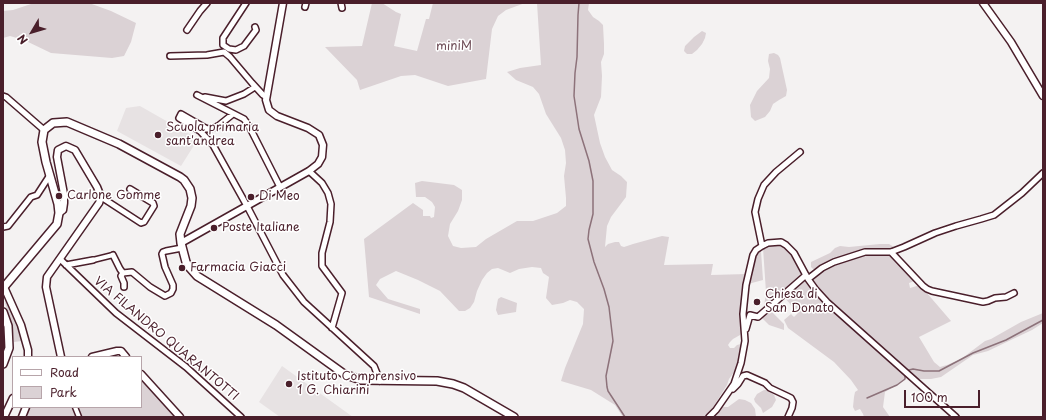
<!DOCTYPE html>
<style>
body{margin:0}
#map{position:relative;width:1046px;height:420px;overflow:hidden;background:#f4f2f2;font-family:"Playpen Sans",sans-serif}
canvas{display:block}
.frame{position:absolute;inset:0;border:4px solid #4a1f2b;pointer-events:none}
.legend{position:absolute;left:12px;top:356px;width:130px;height:52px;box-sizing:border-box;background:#fff;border:1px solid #b7a5aa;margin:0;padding:5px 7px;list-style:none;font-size:12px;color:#4a1f2b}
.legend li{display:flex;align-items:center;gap:8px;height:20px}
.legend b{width:20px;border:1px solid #b7a5aa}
.north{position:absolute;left:12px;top:12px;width:40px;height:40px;-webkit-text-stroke:3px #fff;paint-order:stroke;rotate:232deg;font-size:11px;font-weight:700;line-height:16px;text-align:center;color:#4a1f2b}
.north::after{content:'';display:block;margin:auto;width:14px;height:18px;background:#4a1f2b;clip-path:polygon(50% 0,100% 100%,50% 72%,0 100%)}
.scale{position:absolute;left:904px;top:390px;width:76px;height:18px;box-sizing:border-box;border:2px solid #4a1f2b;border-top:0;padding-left:5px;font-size:12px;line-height:14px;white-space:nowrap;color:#4a1f2b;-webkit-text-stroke:3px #fff;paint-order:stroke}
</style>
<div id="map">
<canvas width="1046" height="420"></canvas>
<div class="frame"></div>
<ul class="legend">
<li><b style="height:5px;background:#fff"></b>Road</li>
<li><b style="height:11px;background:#dbd2d5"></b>Park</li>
</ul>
<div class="north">N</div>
<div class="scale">100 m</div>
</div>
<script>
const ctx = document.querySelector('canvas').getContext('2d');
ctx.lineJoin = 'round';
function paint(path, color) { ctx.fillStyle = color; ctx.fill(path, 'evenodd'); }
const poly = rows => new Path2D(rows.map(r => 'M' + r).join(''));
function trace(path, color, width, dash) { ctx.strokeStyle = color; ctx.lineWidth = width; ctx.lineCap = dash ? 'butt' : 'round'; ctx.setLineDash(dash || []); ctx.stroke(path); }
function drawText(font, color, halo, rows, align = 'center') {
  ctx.font = font + ' "Playpen Sans",sans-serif'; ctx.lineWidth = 3; ctx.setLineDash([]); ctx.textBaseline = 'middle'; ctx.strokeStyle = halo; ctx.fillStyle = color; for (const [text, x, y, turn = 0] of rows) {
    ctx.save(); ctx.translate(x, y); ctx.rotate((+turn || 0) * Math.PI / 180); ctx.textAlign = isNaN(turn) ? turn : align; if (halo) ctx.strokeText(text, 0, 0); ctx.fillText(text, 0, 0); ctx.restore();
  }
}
const built = poly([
 [140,106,198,139,181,166,117,131,126,108],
 [282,366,353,417,280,417,259,402]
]);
const green = poly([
 [34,3,89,3,111,11,136,23,131,42,124,56,112,58,51,53,24,40,10,36,3,38,3,11,13,10],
 [372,3,382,3,396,12,401,14,394,46,417,51,426,19,429,19,433,3,525,3,506,10,498,16,492,29,486,79,448,86,415,75,401,76,360,90,357,80,325,47,362,46],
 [537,3,589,3,588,10,593,17,599,21,603,25,604,44,604,54,601,62,602,76,601,97,594,115,600,143,605,157,612,170,621,176,627,182,626,197,611,217,607,226,605,247,608,244,615,242,619,242,621,246,624,247,633,244,662,236,669,237,664,265,713,264,711,275,747,274,740,311,742,332,740,335,733,339,730,342,728,345,730,348,734,348,737,345,741,344,741,350,737,368,729,379,727,385,707,417,623,417,615,405,591,390,561,381,565,368,583,324,584,309,577,302,570,300,563,303,552,305,546,298,549,277,543,273,541,268,532,267,519,269,510,273,498,268,492,269,487,273,482,280,477,291,474,302,470,308,465,311,459,311,440,291,418,280,396,271,380,279,376,285,388,299,420,309,420,314,369,297,364,239,413,203,423,210,423,216,430,216,431,218,434,217,435,207,432,202,425,197,416,197,415,183,422,181,454,185,462,190,462,200,458,211,450,224,448,236,453,246,461,248,476,247,486,239,517,221,533,221,557,213,566,206,566,198,564,176,566,163,565,150,561,138,546,114,539,94,533,87,516,80,507,72,520,68,541,65],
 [702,31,706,33,705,38,702,44,697,50,692,54,687,54,684,51,685,46,694,37],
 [774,53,778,55,780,58,787,90,786,96,779,100,773,104,770,111,765,117,755,121,751,117,750,105,757,91,769,78,770,69,768,61,769,54],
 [880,244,889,244,894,247,894,249,889,251,868,250,817,269,813,269,811,267,811,262,830,253,835,248,840,246,849,247],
 [778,245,783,246,788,250,792,256,802,273,801,276,765,308,764,307,766,292,763,248,767,246],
 [760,249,761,251,763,280,748,284,754,261],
 [887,253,894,259,915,281,909,283,910,288,920,285,951,321,919,337,934,362,940,367,947,365,961,359,985,341,991,339,1021,322,1043,313,1043,323,1032,330,1013,339,988,351,973,355,941,377,931,379,917,379,846,317,823,295,812,280,815,275,822,269,863,254],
 [804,279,830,307,906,376,905,380,885,392,883,407,890,417,864,417,863,414,860,409,855,411,853,407,854,397,855,392,858,390,851,380,834,362,788,328,784,320,791,314,794,317,798,313,784,297],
 [501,297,517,303,516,312,498,315,496,310,497,304,498,299],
 [6,299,19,326,22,341,14,342,12,325,5,303],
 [769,309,784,324,784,330,769,325,761,317],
 [141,378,174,417,28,417,28,411,30,407,141,407],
 [764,390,768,390,774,395,776,400,772,407,763,413,761,408,755,402,754,399,757,394],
 [739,399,745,400,751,403,755,409,756,417,711,417,720,406,724,407,728,407]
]);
const stream = poly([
 [579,3,578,15,577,57,575,73,574,96,579,129,589,161,593,181,593,214,589,230,588,239,594,262,604,289,609,307,613,341,606,376,607,387,608,391,625,417],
 [909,370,913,369,924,371,939,371,973,353,1006,340,1043,320],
 [867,398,897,385,905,379,905,375]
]);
const pedestrian = poly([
 [93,260,113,255],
 [75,407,79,417]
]);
const minor = poly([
 [246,3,223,38,223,45,229,49,236,50,244,46,256,30,255,27],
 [341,3,342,8],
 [305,7,306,3],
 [187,30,200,11,207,3],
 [170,56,207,55,224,52,230,57,252,83,263,95,266,97],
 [197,95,244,119,249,126,280,187],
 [3,96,6,97,44,130],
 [205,97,226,101,244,94,255,87],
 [233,114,218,126,213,128,207,129,181,114,179,118,200,131,213,145,247,206,283,275,304,302,374,366,380,381],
 [309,171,322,183,328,193,331,204,330,222,322,253,322,266,342,293,332,328],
 [101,197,141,223,144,222,154,206,153,203,130,189],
 [3,227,8,226,31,197,37,195,50,175],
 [762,246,755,212,758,199,764,185,776,172,800,152],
 [891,252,923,286,927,289,932,291,983,302,988,301,995,298,1006,297,1014,293],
 [113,255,120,269,123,273],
 [60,259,116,313,186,367,241,417],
 [66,265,93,260],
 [808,279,822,268,834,262,865,252,891,252,904,247,935,233,956,226,981,219,994,215,1022,193,1043,173],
 [124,287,124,283,121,276,123,273,132,272,150,287,165,296,171,293,173,289,173,285,165,267,162,254,163,252,166,251,182,248],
 [746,329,750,315,758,317,806,275],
 [733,389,738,384,743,376,747,375,765,383,770,388,787,396,791,398,793,402,792,408,788,417],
 [709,417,716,410,734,384,741,363,745,341,743,314,746,285,753,255,756,250,762,246,768,243,781,242,786,245,794,253,808,279,816,290,827,302,956,417]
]);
const tertiary = poly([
 [983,3,1011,42,1043,96],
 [59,213,63,210,64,203,64,194,57,157,58,150,66,146,75,150,97,187,101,197,99,203,47,277,46,287,61,357],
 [181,243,309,171,318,164,322,157,323,145,319,135,308,128,277,116,269,110,266,100,283,3],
 [4,287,21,325,28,350,28,357],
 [92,357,117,351,121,351,126,357],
 [141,374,180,417],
 [4,417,13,398],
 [22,417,26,407]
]);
const secondary = poly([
 [3,290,4,287,57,224,59,213,58,204,46,162,42,142,44,130,53,123,67,122,119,144,180,177,184,180,190,189,192,198,191,206,180,234,181,243,186,262,189,267,197,276,276,325,344,374,361,380,437,381,453,384,464,388,514,417],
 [3,312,8,326,9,348,3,364]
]);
const markers = [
 [158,135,4,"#4a1f2b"],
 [59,196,4,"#4a1f2b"],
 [251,197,4,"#4a1f2b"],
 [214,228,4,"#4a1f2b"],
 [182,268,4,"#4a1f2b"],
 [757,302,4,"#4a1f2b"],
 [289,384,4,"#4a1f2b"]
];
const parkNames = [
 ["miniM",454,47]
];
const poiNames = [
 ["Scuola primaria",166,128],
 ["sant'andrea",166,142],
 ["Carlone Gomme",67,196],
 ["Di Meo",259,197],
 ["Poste Italiane",222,228],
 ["Farmacia Giacci",190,268],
 ["Chiesa di",765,295],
 ["San Donato",765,309],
 ["Istituto Comprensivo",297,377],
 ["1 G. Chiarini",297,391]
];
const streetNames = [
 ["VIA FILANDRO QUARANTOTTI",166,339,40]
];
paint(built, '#e7e2e3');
paint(green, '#dbd2d5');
trace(stream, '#8d727a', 1.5);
trace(pedestrian, '#4a1f2b', 7);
trace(minor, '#4a1f2b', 8);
trace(tertiary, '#4a1f2b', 9);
trace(secondary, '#4a1f2b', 10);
trace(pedestrian, '#fff', 4);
trace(minor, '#fff', 5);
trace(tertiary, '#fff', 6);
trace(secondary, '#fff', 7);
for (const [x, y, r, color] of markers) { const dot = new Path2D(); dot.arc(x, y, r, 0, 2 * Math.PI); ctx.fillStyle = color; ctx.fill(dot); trace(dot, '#fff', 1.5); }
drawText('12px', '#6e4c56', '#fff', parkNames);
drawText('12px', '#4a1f2b', '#fff', poiNames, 'left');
drawText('12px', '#4a1f2b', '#fff', streetNames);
</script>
